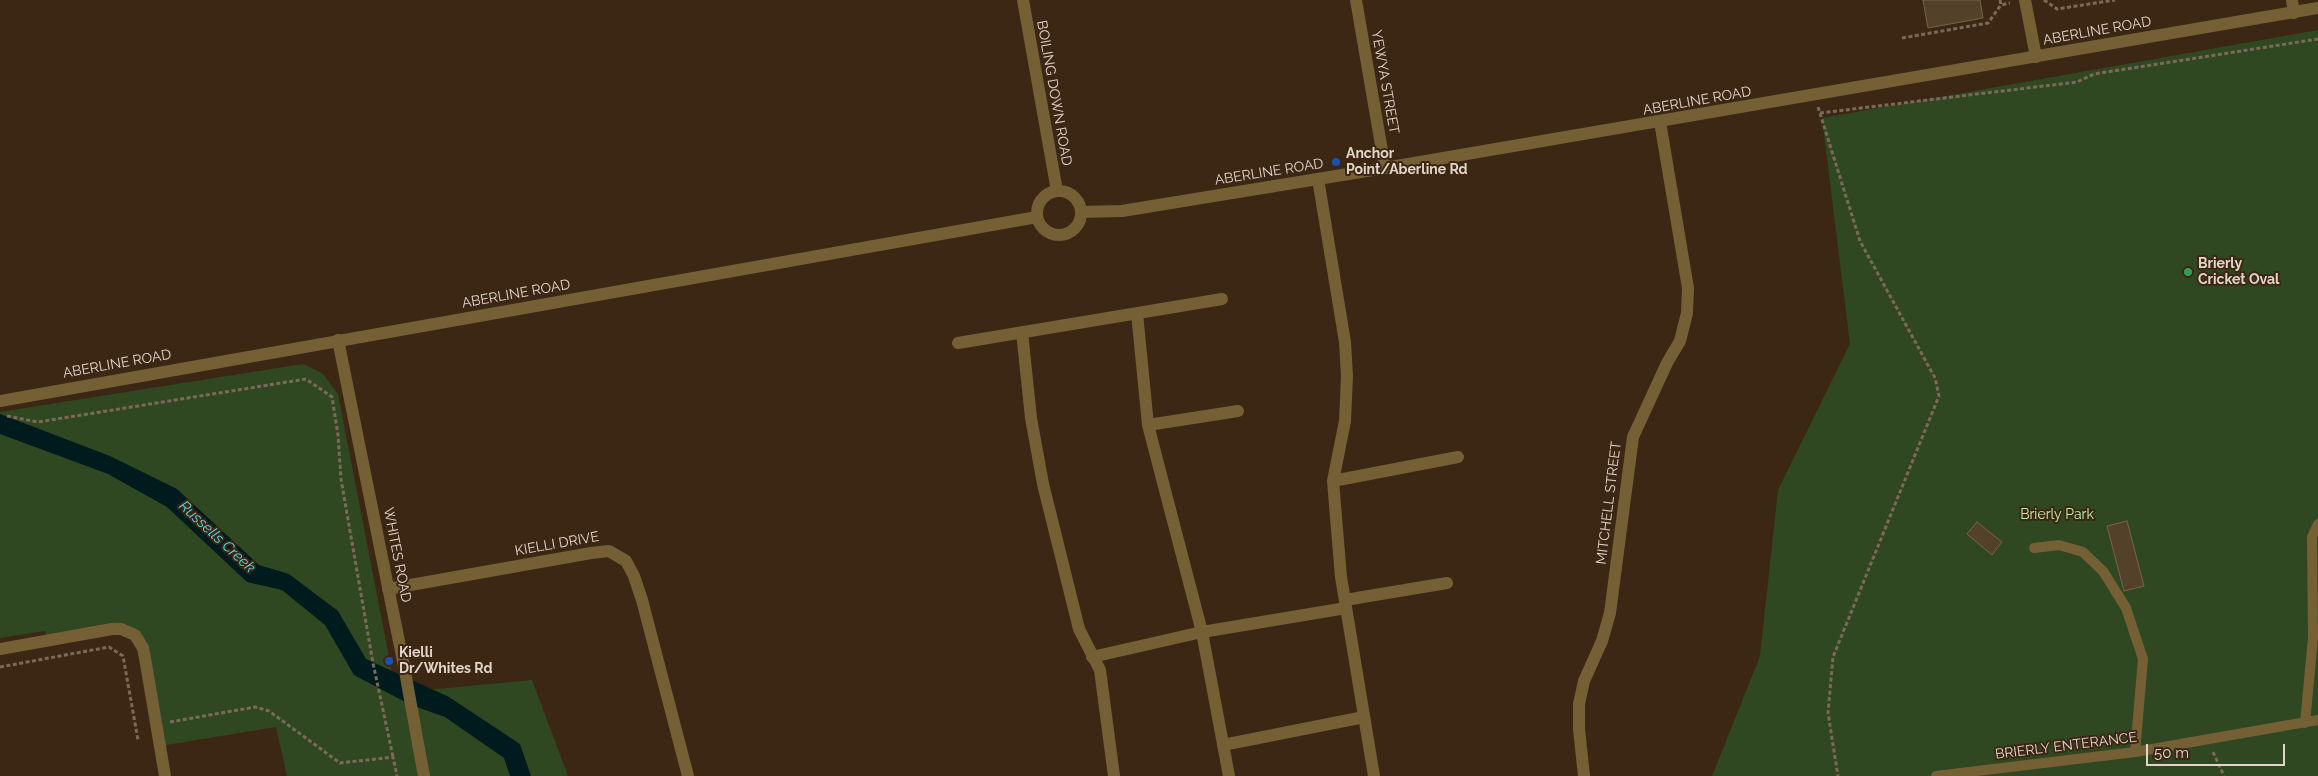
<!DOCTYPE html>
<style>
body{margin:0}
#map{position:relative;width:2318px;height:776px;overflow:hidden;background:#3c2714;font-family:Raleway,sans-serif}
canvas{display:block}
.scale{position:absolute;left:2146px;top:744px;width:139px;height:22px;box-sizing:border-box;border:2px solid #e2d4c9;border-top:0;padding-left:6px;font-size:15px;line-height:18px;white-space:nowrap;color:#e2d4c9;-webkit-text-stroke:4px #3c2714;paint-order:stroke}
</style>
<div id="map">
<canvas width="2318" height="776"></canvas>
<div class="scale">50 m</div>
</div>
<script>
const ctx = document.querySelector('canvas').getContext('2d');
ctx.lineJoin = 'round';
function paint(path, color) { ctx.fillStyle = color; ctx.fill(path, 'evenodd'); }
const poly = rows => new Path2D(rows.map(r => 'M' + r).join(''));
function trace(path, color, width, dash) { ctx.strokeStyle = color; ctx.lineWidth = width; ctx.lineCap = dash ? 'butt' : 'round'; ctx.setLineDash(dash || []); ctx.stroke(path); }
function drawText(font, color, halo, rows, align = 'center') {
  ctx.font = font + ' Raleway,sans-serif'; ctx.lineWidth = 4; ctx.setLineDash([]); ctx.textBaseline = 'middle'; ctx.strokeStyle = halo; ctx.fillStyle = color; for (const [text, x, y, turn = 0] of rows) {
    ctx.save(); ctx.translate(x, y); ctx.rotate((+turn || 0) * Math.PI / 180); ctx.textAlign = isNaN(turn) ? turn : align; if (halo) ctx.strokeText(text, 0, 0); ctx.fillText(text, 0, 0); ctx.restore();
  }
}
const green = poly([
 [2318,30,2318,776,1712,776,1760,656,1778,490,1850,344,1822,118],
 [303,364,322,373,338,394,396,693,532,680,568,776,287,776,276,727,160,746,145,658,129,632,47,641,45,631,0,638,0,412]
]);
const water = poly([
 [0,414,110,456,177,489,259,565,289,574,338,611,366,659,449,697,520,744,531,776,510,776,504,758,445,717,411,705,354,675,325,625,282,590,247,582,167,507,108,474,0,434]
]);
const building = poly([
 [1923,0,1980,0,1983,18,1928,28,1923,0],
 [2127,521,2144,586,2124,591,2107,526,2127,521],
 [1977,522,2002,542,1992,555,1967,534,1977,522]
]);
const path = poly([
 [2000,0,2001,5,2010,3],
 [2044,0,2057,9,2115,0],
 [1902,38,1988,23,2001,5],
 [1818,107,1860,241,1935,378,1939,396,1833,657,1828,713,1838,776],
 [1820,113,2077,82,2094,74,2318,39],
 [7,416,38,422,306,379,332,397,338,435,341,479,373,663,393,757],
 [0,667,109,647,123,656,138,740],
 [170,722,255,707,269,711,340,763,393,757,397,776],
 [2213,752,2224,776]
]);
const service = poly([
 [2034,548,2059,545,2083,552,2103,571,2126,608,2143,659,2135,752],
 [2305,723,2313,638,2312,537,2318,524],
 [1936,776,2135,752,2318,720]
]);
const minor = poly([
 [1356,0,1385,168],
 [2025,0,2036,57],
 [2292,0,2294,13],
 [1318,179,1345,342,1347,376,1345,421,1333,481,1341,577,1374,776],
 [1137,313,1148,425,1202,632,1229,776],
 [1022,332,1031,418,1043,484,1079,629,1100,670,1114,776],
 [958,343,1222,299],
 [1148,425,1238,411],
 [1333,481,1458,457],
 [388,589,591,553,609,551,626,561,634,576,642,600,688,776],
 [1345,600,1447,583],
 [0,649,112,629,121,629,135,635,143,648,145,658,165,776],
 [1092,657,1202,632,1346,608],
 [404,666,419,749],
 [1223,745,1364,717],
 [1584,776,1579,729,1579,704,1584,681,1602,641,1610,613,1633,437,1667,363,1680,341,1687,313,1688,288,1660,122]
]);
const tertiary = poly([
 [1023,0,1057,191],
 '1037 213a22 22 0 1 1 44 0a22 22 0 1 1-44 0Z',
 [1081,212,1122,211,1385,168,2318,8],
 [338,340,404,666],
 [0,401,1037,217],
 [419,749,424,776]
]);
const markers = [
 [1336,162,5,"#1a4fb4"],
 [2188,272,5,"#2e9e5b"],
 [389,661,5,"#1a4fb4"]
];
const streetNames = [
 ["ABERLINE ROAD",2097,31,-10],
 ["YEWYA STREET",1385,82,80],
 ["BOILING DOWN ROAD",1054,93,80],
 ["ABERLINE ROAD",1697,101,-10],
 ["ABERLINE ROAD",1269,172,-9],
 ["ABERLINE ROAD",516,294,-10],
 ["ABERLINE ROAD",117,364,-10],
 ["MITCHELL STREET",1609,503,-83],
 ["KIELLI DRIVE",557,544,-10],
 ["WHITES ROAD",397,555,79],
 ["BRIERLY ENTERANCE",2066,746,-7]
];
const poiNames = [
 ["Anchor",1346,154],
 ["Point/Aberline Rd",1346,170],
 ["Brierly",2198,264],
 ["Cricket Oval",2198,280],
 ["Kielli",399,653],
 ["Dr/Whites Rd",399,669]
];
const parkNames = [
 ["Brierly Park",2057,515]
];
const waterNames = [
 ["Russells Creek",217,537,43]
];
paint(green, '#304822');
paint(water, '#001b1d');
paint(building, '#54412a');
trace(building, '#78644b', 1);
trace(path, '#7c6959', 3, [4, 2.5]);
trace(service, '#756036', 10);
trace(minor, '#756036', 12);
trace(tertiary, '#756036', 12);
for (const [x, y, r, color] of markers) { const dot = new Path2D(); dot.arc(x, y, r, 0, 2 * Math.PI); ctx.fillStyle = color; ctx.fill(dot); trace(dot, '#3c2714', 2); }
drawText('14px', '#e2d4c9', '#3c2714', streetNames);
drawText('bold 14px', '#e2d4c9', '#3c2714', poiNames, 'left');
drawText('14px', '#bef2a3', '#3c2714', parkNames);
drawText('italic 15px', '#53dae4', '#3c2714', waterNames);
</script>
